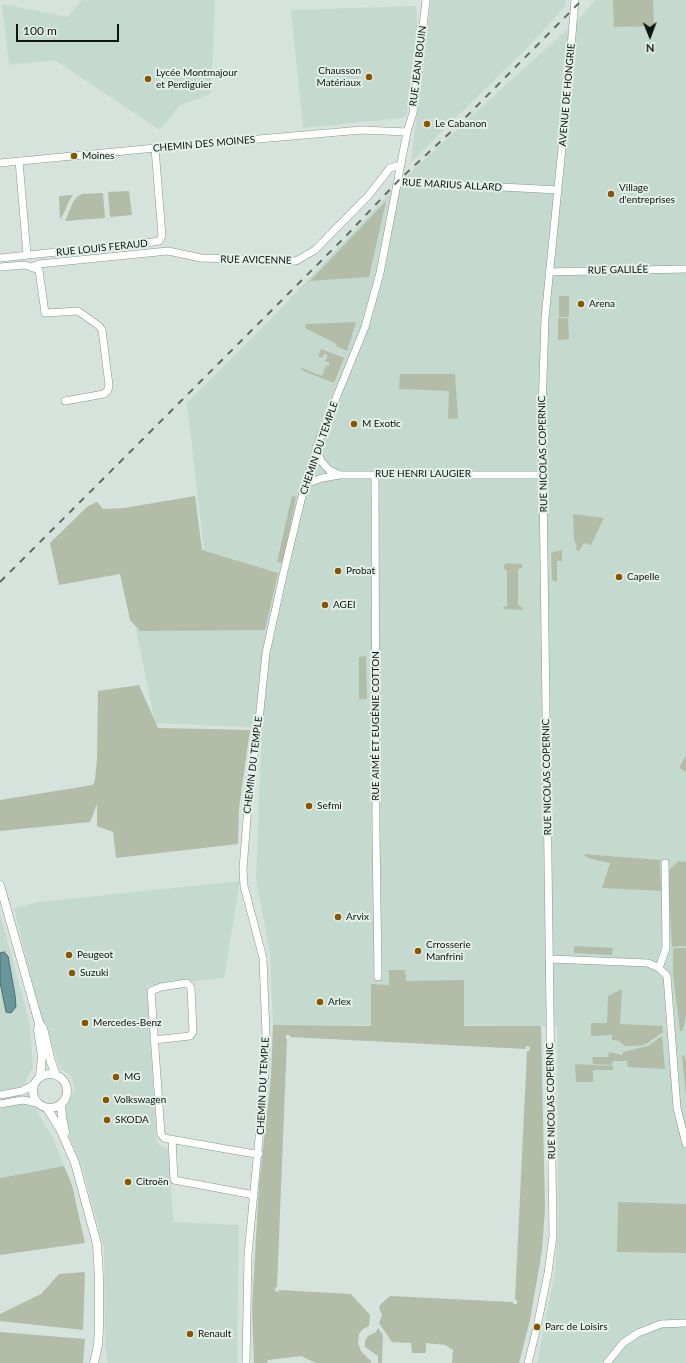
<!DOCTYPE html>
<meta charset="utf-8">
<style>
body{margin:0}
#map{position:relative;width:686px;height:1363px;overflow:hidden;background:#d5e3dc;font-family:Lato,sans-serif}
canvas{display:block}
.north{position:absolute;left:630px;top:16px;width:40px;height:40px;-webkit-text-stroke:3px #e3f0e9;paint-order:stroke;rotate:179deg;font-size:11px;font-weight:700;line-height:16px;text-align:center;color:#0f1311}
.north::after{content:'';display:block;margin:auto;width:14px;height:18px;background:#0f1311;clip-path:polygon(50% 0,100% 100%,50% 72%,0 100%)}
.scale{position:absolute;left:16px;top:24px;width:103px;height:18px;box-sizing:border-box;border:2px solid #0f1311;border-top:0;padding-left:5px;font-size:12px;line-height:14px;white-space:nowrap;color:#0f1311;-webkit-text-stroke:3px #e3f0e9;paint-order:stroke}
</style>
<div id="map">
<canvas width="686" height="1363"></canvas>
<div class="north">N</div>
<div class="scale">100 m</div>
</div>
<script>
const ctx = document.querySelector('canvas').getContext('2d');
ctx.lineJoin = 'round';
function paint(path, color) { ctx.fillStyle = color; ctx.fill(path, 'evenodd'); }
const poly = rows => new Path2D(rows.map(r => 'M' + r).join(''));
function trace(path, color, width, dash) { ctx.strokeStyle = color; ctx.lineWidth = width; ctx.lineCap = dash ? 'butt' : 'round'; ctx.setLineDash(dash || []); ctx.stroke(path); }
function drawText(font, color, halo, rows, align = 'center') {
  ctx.font = font + ' Lato,sans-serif'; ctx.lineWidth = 4; ctx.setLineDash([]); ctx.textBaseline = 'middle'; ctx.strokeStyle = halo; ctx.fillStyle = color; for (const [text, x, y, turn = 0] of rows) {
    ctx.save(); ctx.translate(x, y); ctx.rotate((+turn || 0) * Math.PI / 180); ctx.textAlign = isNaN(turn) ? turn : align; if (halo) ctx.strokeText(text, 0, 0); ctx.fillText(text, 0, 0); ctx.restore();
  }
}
const built = poly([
 [82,0,215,0,211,94,180,105,160,130,55,60,9,65,2,4,67,17],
 [431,0,566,0,565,7,523,52,411,162],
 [595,0,686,0,686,1363,537,1363,555,1272,558,1224,557,1026,273,1025,270,954,256,880,262,728,155,723,136,629,265,627,275,572,204,551,187,403,267,323,402,180,521,71,575,23],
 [416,6,417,28,407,114,402,118,303,128,291,10],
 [240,881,224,978,147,986,157,1144,169,1150,173,1222,239,1225,237,1363,108,1363,105,1345,104,1248,82,1167,68,1132,65,1109,75,1089,71,1076,60,1068,43,1020,35,995,14,908,39,902],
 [0,914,30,1024,33,1068,26,1080,38,1113,53,1138,64,1166,0,1178]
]);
const green = poly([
 [613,0,653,0,654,26,614,27],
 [129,191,132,215,110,217,108,192],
 [103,193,105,218,65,221,73,202,77,197,82,194],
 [73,195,70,199,63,215,60,219,59,196],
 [386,201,369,277,310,281],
 [559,296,569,296,569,317,559,317],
 [558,318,568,318,569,339,558,340],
 [356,322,347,351,336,346,337,344,305,328,306,324],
 [321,349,344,358,334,383,301,370,302,368,322,376,326,365,328,366,330,363,325,361,328,355,324,354,322,358,318,356],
 [400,374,455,374,458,418,448,419,449,391,399,389],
 [195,496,202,550,278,573,265,630,140,631,130,620,120,574,59,585,50,543,88,506,97,502,103,509,124,508],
 [292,496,296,497,283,563,277,562],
 [573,514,604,518,591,545,584,543,579,551,576,550,577,546,574,540],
 [562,550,562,561,557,561,557,582,552,580,551,553],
 [506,563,522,564,522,568,518,569,518,605,523,608,521,610,504,609,503,606,507,607,507,571,503,568],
 [366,656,367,699,359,699,359,657],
 [139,685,158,728,250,730,239,808,238,844,116,858,113,832,97,826,97,804,90,822,0,831,0,800,93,785,95,779,97,760,98,691],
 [686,755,686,772,679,768],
 [583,854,660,860,661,891,602,888,610,863,588,858],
 [678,861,686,862,686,946,672,947,668,871],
 [574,946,613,948,612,955,574,953],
 [673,948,686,948,686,1015,683,1030,680,1031,673,975],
 [389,970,405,970,406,981,464,980,464,1026,541,1026,545,1208,542,1251,530,1320,519,1363,452,1363,453,1350,445,1345,426,1343,426,1353,412,1353,411,1343,392,1342,379,1323,382,1315,380,1310,379,1306,390,1296,513,1302,513,1304,517,1304,517,1300,515,1300,527,1051,529,1051,530,1047,526,1046,526,1049,290,1037,290,1035,286,1035,286,1039,287,1039,277,1287,275,1288,275,1291,279,1292,279,1290,351,1294,370,1315,369,1326,363,1329,359,1334,358,1343,361,1351,371,1361,371,1363,316,1363,301,1356,268,1360,267,1363,254,1363,252,1308,259,1185,271,1077,273,1025,371,1026,371,984,389,985],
 [622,989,620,1024,662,1026,663,1032,649,1042,643,1045,634,1046,625,1046,619,1041,612,1040,612,1035,591,1036,591,1023,607,1023,608,996],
 [662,1036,665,1069,628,1067,627,1061,613,1061,612,1065,593,1064,592,1057,608,1057,609,1052,622,1055,623,1052,648,1046],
 [684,1055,686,1062,686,1096,682,1056],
 [575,1064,613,1066,613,1070,593,1070,593,1082,576,1082],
 [64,1166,72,1185,85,1243,0,1255,0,1178],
 [618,1202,686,1204,686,1253,617,1252],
 [85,1272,83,1330,0,1321,0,1314,41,1294,59,1274],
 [378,1328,383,1335,382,1363,378,1363,378,1356,365,1347,365,1341,368,1336,376,1332],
 [0,1332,85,1339,83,1363,0,1363]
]);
const water = poly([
 [4,952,8,956,15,995,16,1007,11,1013,6,1012,0,982,0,953,4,952]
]);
const minor = poly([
 [19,161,27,255],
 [0,163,166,147,362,130,407,132],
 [398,183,407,182,558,190],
 [0,258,153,242,159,241,162,236,155,148],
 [0,267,25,265,39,270,45,313,78,311,99,326,102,330,109,385,108,390,104,394,65,401],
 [32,267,39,264,168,251,201,258,296,261,315,250,369,195,390,168,401,165],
 [549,272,686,269],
 [316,448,321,461,329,470,340,475,543,475],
 [375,475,376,833,378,977],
 [305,484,322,478,340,475],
 [549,959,648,963,659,968,667,976,677,1108,686,1144],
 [659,968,666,948,665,863],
 [154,1040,190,1036,193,1032,191,988,187,983,161,987,151,991,161,1134,164,1138,249,1153,259,1154],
 [0,1095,22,1091,34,1085],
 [0,1104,23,1100,37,1103],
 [172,1139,174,1180,254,1195],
 [246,1363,248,1255,265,1074,266,1035,263,958,244,886,243,869,250,780,258,730,266,653,284,571,303,492,321,435,365,327,380,273,407,132,413,113,426,0],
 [528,1363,537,1327,548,1273,553,1236,542,410,545,318,564,128,575,0],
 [607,1363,623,1343,638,1333,661,1324,686,1323]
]);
const major = poly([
 [0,885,35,1009,39,1023,43,1028,51,1062,56,1075],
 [39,1024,38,1030,42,1056,40,1077],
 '33 1091a17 17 0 1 1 34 0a17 17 0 1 1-34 0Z',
 [61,1104,62,1117,65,1132],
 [47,1108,61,1131,75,1163,97,1244,99,1278,99,1329,98,1345,94,1363]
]);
const rail = poly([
 [0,582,344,238,398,181,457,126,582,0]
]);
const markers = [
 [369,77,4,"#895600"],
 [148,79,4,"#895600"],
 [427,124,4,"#895600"],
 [74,156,4,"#895600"],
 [611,194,4,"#895600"],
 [581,304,4,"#895600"],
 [354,424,4,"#895600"],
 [338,571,4,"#895600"],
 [619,577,4,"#895600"],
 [325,605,4,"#895600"],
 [309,806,4,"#895600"],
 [338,917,4,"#895600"],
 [418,951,4,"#895600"],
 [69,955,4,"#895600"],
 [72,973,4,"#895600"],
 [320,1002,4,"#895600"],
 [85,1023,4,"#895600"],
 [116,1077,4,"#895600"],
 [106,1100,4,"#895600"],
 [107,1120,4,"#895600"],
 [128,1182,4,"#895600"],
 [537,1327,4,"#895600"],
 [190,1334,4,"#895600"]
];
const streetNames = [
 ["RUE JEAN BOUIN",418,66,-83],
 ["AVENUE DE HONGRIE",567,95,-85],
 ["CHEMIN DES MOINES",204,144,-5],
 ["RUE MARIUS ALLARD",452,185,3],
 ["RUE LOUIS FERAUD",102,248,-6],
 ["RUE AVICENNE",256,260,1],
 ["RUE GALILÉE",618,270,-1],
 ["CHEMIN DU TEMPLE",319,448,-71],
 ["RUE NICOLAS COPERNIC",543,454,-91],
 ["RUE HENRI LAUGIER",423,474],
 ["RUE AIMÉ ET EUGÉNIE COTTON",376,726,-90],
 ["CHEMIN DU TEMPLE",253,765,-83],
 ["RUE NICOLAS COPERNIC",547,777,-91],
 ["CHEMIN DU TEMPLE",263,1086,-87],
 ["RUE NICOLAS COPERNIC",551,1101,-91]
];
const poiNames = [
 ["Chausson",361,71,"right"],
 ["Matériaux",361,83,"right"],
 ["Lycée Montmajour",156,73],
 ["et Perdiguier",156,85],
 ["Le Cabanon",435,124],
 ["Moines",82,156],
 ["Village",619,188],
 ["d'entreprises",619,200],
 ["Arena",589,304],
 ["M Exotic",362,424],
 ["Probat",346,571],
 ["Capelle",627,577],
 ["AGEI",333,605],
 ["Sefmi",317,806],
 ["Arvix",346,917],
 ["Crrosserie",426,945],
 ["Manfrini",426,957],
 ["Peugeot",77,955],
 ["Suzuki",80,973],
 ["Arlex",328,1002],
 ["Mercedes-Benz",93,1023],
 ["MG",124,1077],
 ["Volkswagen",114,1100],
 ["SKODA",115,1120],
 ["Citroën",136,1182],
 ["Parc de Loisirs",545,1327],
 ["Renault",198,1334]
];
paint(built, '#c4dacf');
paint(green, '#b3bca7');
paint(water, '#69969a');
trace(water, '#4e6f71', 1);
trace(minor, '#899690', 8);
trace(major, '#899690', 9);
trace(minor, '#fff', 7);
trace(major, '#fff', 8);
trace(rail, '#626a66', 2, [7, 7]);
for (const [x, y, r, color] of markers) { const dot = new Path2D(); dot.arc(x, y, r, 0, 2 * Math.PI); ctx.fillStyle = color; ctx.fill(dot); trace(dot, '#e3f0e9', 1.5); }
drawText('10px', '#0f1311', '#e3f0e9', streetNames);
drawText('10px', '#0f1311', '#e3f0e9', poiNames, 'left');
</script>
